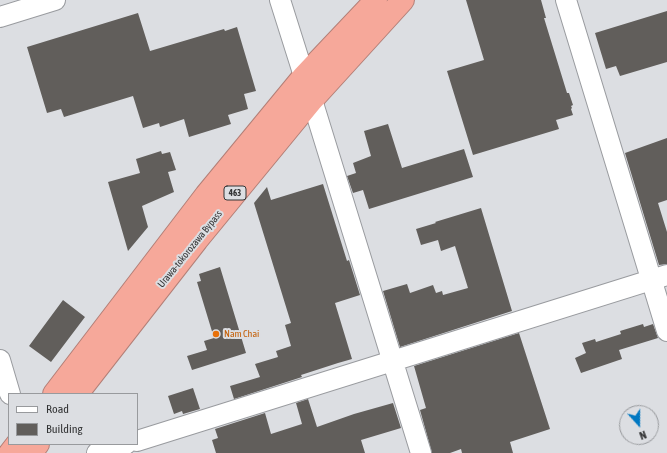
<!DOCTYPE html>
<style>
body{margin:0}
#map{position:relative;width:667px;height:453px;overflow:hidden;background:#dcdee2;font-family:"Asap Condensed",sans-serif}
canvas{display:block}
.legend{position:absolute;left:8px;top:393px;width:130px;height:52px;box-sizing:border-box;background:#dcdee2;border:1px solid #989a9d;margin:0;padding:5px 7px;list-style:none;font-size:12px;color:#333435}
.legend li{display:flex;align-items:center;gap:8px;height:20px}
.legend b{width:20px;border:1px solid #989a9d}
.north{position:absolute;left:619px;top:405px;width:40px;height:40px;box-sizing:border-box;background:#dcdee2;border:1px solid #989a9d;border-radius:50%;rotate:159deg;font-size:11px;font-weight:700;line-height:16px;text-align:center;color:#333435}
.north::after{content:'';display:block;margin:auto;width:14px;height:18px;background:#0078c2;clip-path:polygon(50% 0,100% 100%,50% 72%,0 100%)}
</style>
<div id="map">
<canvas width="667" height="453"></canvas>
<ul class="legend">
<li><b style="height:5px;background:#fff"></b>Road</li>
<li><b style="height:11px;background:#615e5b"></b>Building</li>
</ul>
<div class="north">N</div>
</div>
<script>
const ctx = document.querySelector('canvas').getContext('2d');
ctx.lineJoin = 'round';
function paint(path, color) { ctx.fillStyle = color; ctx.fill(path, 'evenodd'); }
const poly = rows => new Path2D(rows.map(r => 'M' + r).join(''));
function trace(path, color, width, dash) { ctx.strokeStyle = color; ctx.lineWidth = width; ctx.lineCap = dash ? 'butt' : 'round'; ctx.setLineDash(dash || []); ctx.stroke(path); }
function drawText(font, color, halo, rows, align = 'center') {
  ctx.font = font + ' "Asap Condensed",sans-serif'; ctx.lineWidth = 4; ctx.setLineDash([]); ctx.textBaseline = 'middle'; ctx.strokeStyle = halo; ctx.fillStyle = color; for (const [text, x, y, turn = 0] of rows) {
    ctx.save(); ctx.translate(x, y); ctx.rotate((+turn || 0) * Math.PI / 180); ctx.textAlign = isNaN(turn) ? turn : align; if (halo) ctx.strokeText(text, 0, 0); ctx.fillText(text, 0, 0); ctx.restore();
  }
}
const building = poly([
 [466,0,541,0,546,18,544,18,567,93,569,93,573,105,571,106,572,108,571,109,573,115,556,120,559,129,473,155,447,71,484,60],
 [667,11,667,62,620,76,616,66,606,69,595,33],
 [138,13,150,51,224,29,225,31,237,27,256,91,244,94,248,109,228,115,231,124,189,137,184,119,160,127,159,123,143,128,133,96,64,117,61,109,47,113,27,47],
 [388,124,402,168,464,149,473,177,369,209,363,190,353,193,347,176,356,173,353,163,371,156,364,131],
 [667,138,667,200,658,203,667,232,667,264,659,265,625,153],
 [161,151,162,154,170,152,176,170,168,172,174,192,142,206,148,227,128,251,108,182,140,173,136,159],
 [323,184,347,261,349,260,360,295,335,303,352,359,338,363,301,375,302,377,234,399,230,386,260,377,255,364,278,357,276,351,291,346,285,325,291,323,254,203,267,187,271,200],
 [481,208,512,311,400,347,383,291,407,284,410,293,433,285,436,293,442,291,443,295,468,288,455,246,441,251,438,240,421,245,416,229,436,223,435,222],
 [220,267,246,353,192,370,187,356,207,350,204,341,214,338,197,282,201,281,199,274],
 [63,300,85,317,51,362,29,346],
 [643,324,644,327,653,324,658,338,619,350,622,359,581,373,575,358,586,353,582,343,595,339,596,342,621,334,620,331],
 [519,333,550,429,510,442,513,453,462,453,461,449,450,453,432,453,420,410,426,408,414,366],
 [193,388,200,409,183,414,182,411,174,414,168,396],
 [308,399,317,427,354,414,393,403,401,428,361,440,365,453,216,453,212,440,218,438,215,429,265,413,271,434,302,424,296,403]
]);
const minor = poly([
 [280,0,304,76],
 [566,0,667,331],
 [0,17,55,0],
 [312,100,421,453],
 [0,360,10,394],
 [137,441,667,275],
 [97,453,126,444]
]);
const highway = poly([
 [54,394,206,195,304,76,376,0],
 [77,394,197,240,312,100,403,0],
 [10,453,17,444],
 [31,453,38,444]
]);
const markers = [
 [216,334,4,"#e8710a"]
];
const shields = [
 [235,193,22]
];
const shieldNames = [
 ["463",235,193]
];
const streetNames = [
 ["Urawa-tokorozawa Bypass",190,249,-51]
];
const foodNames = [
 ["Nam Chai",224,334]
];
paint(building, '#615e5b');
trace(minor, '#999b9f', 22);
trace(highway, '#b27f77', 24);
trace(minor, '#fff', 20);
trace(highway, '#f6a89a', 22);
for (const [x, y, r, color] of markers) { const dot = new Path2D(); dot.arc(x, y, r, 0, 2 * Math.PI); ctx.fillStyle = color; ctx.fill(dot); trace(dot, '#dcdee2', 1.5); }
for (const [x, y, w] of shields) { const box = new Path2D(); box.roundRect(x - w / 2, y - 7, w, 14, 3); ctx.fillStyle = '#dcdee2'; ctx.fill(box); trace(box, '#333435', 1); }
drawText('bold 9px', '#333435', null, shieldNames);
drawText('10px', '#333435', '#dcdee2', streetNames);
drawText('10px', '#c56008', '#dcdee2', foodNames, 'left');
</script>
